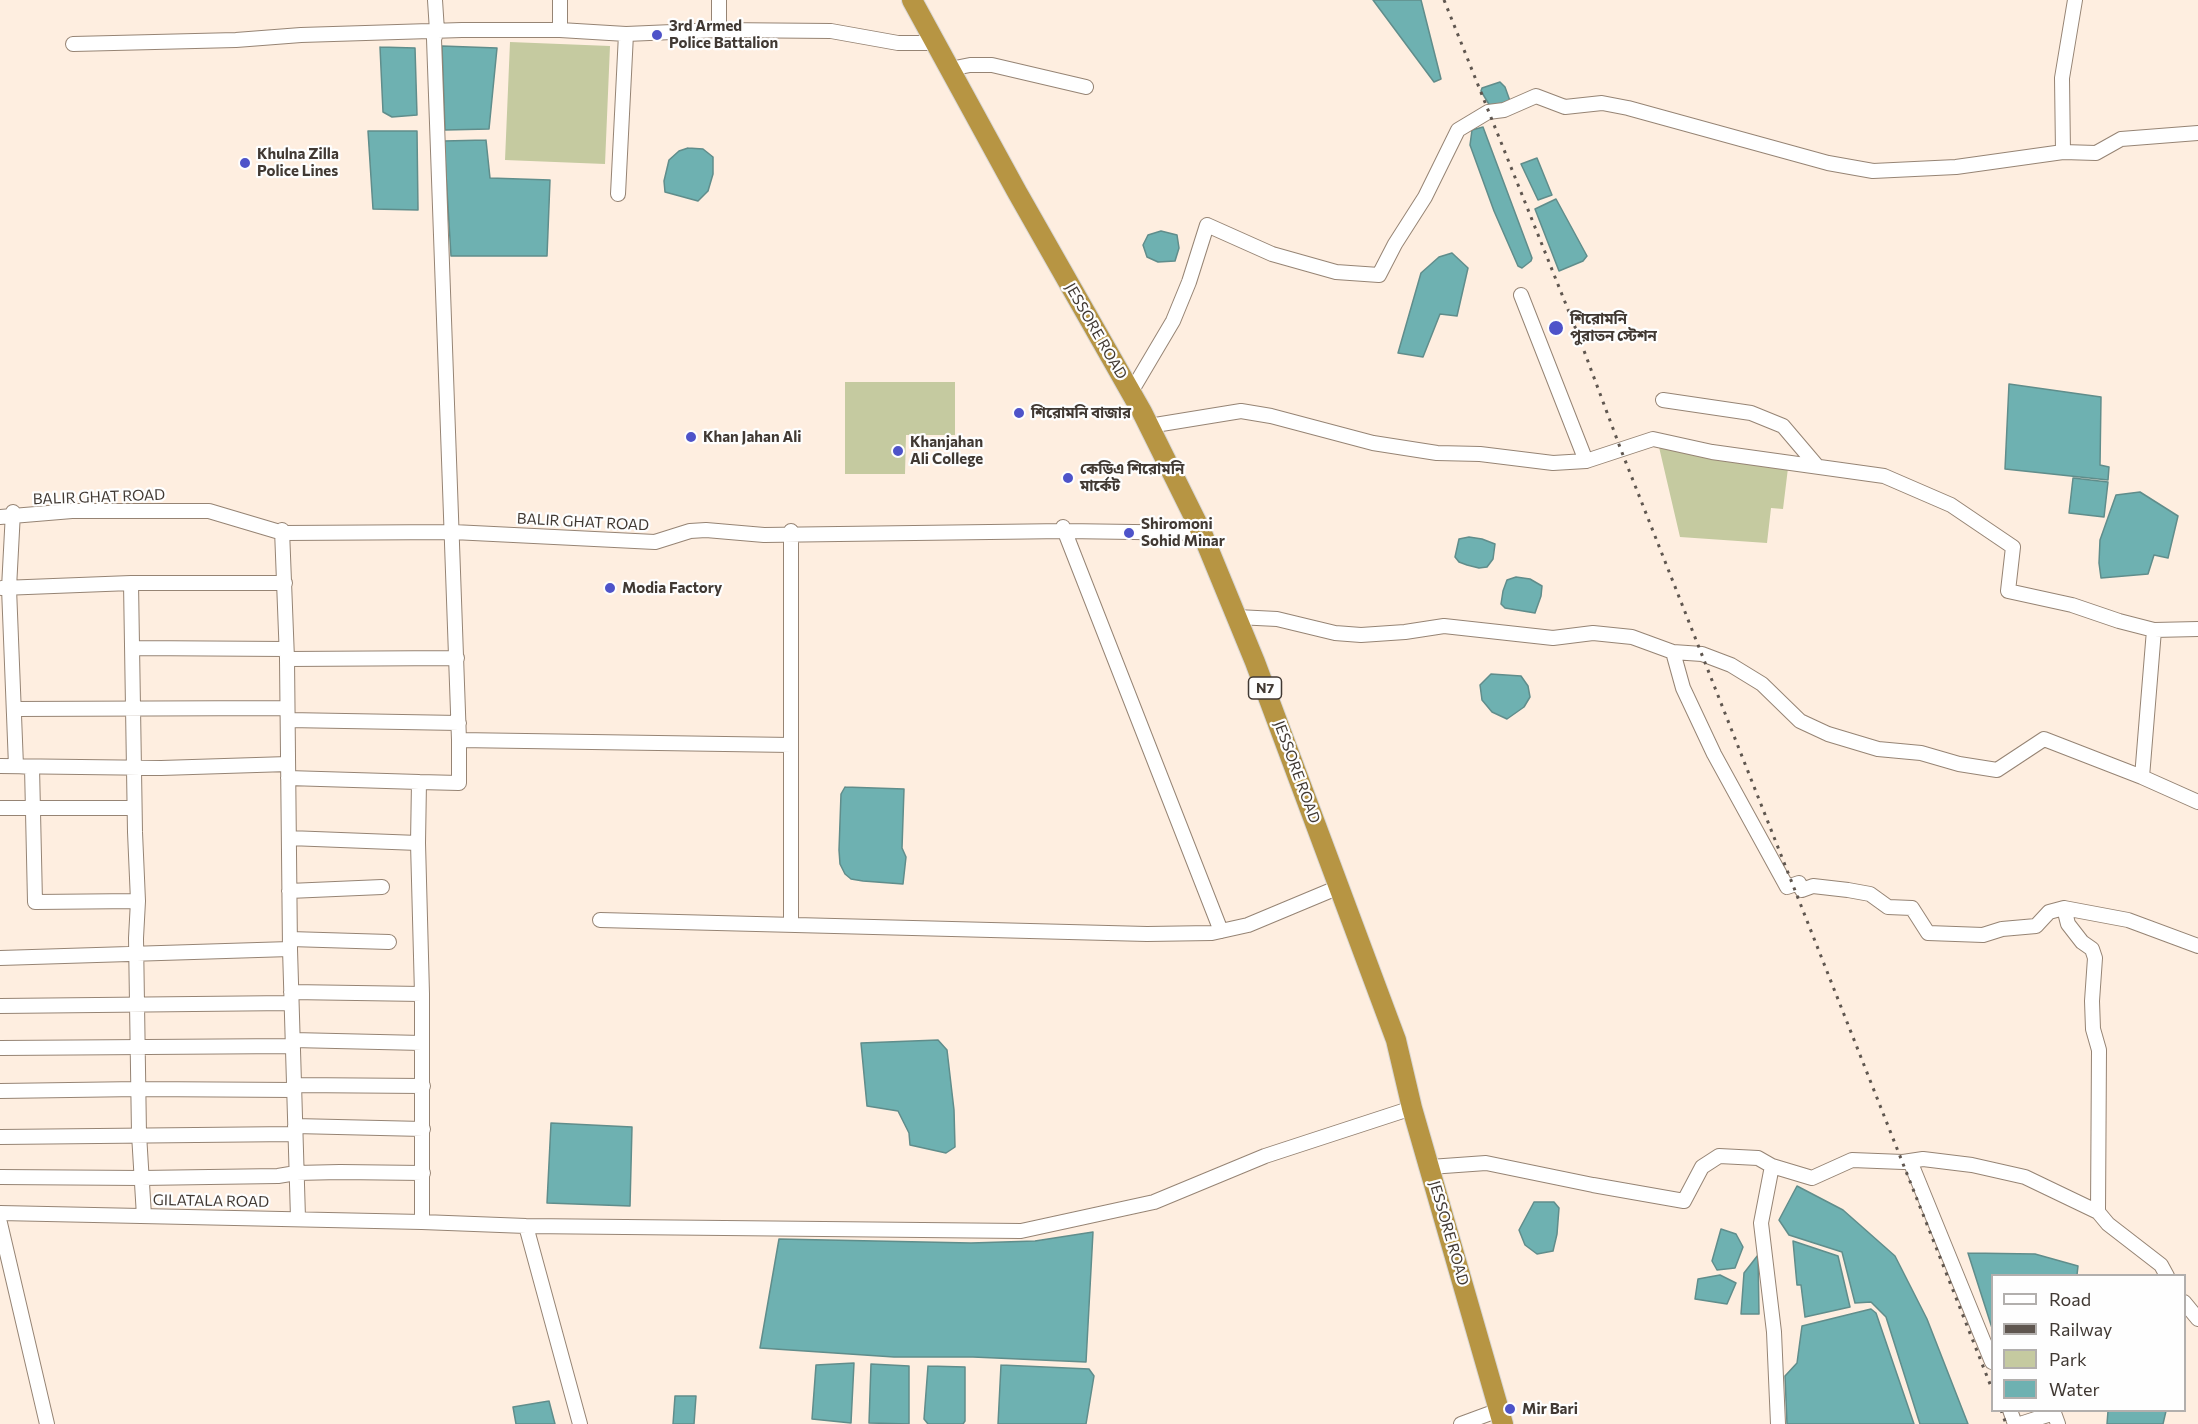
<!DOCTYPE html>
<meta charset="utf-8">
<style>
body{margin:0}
#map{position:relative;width:2198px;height:1424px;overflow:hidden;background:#feeee0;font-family:Commissioner,sans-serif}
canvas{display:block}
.legend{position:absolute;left:1991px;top:1274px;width:195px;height:138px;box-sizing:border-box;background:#fefefe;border:2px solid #b2afad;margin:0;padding:8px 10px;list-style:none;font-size:18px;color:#413933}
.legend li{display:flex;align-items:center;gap:12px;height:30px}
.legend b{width:30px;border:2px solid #b2afad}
</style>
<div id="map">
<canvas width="2198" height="1424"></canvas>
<ul class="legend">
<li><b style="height:8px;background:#fff"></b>Road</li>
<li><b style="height:8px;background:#5f564f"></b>Railway</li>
<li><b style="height:16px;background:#c5caa0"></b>Park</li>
<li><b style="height:16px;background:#6eb1b1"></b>Water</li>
</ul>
</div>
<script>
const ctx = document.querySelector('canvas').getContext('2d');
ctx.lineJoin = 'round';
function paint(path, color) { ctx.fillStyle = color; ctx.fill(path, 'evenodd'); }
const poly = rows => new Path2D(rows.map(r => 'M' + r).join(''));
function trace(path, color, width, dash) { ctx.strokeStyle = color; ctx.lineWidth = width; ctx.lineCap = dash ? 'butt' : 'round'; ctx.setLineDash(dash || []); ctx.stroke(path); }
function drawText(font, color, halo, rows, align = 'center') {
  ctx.font = font + ' Commissioner,"Noto Sans Bengali",sans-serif'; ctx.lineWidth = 4.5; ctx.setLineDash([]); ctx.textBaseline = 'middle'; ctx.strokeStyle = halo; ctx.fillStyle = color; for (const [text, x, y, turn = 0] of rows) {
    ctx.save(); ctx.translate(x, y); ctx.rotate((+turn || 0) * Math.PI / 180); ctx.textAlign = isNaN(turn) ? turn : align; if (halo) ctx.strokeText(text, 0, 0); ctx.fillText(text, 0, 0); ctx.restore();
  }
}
const green = poly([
 [510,42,610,46,605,164,505,160],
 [845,382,955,382,955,435,906,435,905,474,845,474],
 [1659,447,1788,468,1783,509,1771,508,1767,543,1680,537]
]);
const water = poly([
 [1373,0,1421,0,1441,79,1434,82,1373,0],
 [442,46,497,48,489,129,445,130,442,46],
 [380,47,415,48,417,115,392,117,383,112,380,47],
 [1500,82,1505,87,1510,101,1507,104,1490,106,1481,91,1482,88,1500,82],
 [1483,127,1532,258,1531,261,1522,268,1518,266,1494,211,1470,145,1472,130,1483,127],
 [368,131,417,131,418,210,373,209,368,131],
 [486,140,490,178,550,180,547,256,451,256,444,141,486,140],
 [688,148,703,149,713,157,713,174,708,191,698,201,665,192,664,181,669,160,679,151,688,148],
 [1537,158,1552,195,1538,200,1521,164,1537,158],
 [1556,199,1587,256,1583,261,1559,271,1535,209,1556,199],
 [1161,231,1177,235,1179,248,1175,261,1158,262,1147,257,1143,245,1148,235,1161,231],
 [1452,253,1468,268,1457,316,1440,314,1423,357,1398,353,1421,273,1439,257,1452,253],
 [2009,384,2101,397,2100,465,2109,467,2108,480,2005,469,2009,384],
 [2073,478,2108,482,2104,517,2069,513,2073,478],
 [2140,492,2178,516,2168,558,2154,555,2148,574,2101,578,2099,563,2100,540,2116,495,2140,492],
 [1469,537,1482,539,1495,544,1493,559,1487,567,1479,568,1467,565,1459,562,1455,557,1459,539,1469,537],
 [1516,577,1530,579,1542,586,1541,596,1535,613,1505,608,1501,604,1503,591,1507,580,1516,577],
 [1491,674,1521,676,1528,686,1530,697,1524,707,1507,719,1492,712,1482,700,1480,685,1491,674],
 [845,787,904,789,902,848,906,857,903,884,863,881,851,879,845,874,840,864,839,850,841,794,845,787],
 [938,1040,947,1050,954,1110,955,1147,946,1153,910,1145,909,1133,898,1111,867,1106,861,1043,938,1040],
 [551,1123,632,1127,630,1206,547,1203,551,1123],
 [1797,1186,1843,1210,1895,1256,1927,1319,1968,1424,1920,1424,1886,1317,1871,1302,1855,1303,1842,1252,1789,1235,1779,1220,1797,1186],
 [1534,1202,1554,1202,1559,1208,1557,1234,1553,1251,1537,1254,1525,1245,1519,1230,1534,1202],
 [1721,1229,1736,1234,1743,1247,1735,1268,1717,1270,1712,1261,1721,1229],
 [1093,1232,1086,1362,973,1357,894,1357,760,1348,779,1239,971,1243,1035,1241,1093,1232],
 [1793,1241,1838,1256,1850,1307,1805,1317,1801,1285,1797,1285,1793,1241],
 [1968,1253,2035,1254,2078,1266,2077,1275,1992,1276,1992,1328,1968,1253],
 [1758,1255,1759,1314,1741,1314,1744,1273,1758,1255],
 [1720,1275,1736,1283,1727,1304,1695,1299,1698,1279,1720,1275],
 [1871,1309,1876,1313,1914,1424,1787,1424,1785,1376,1797,1363,1802,1326,1871,1309],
 [854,1363,851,1423,812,1419,816,1365,854,1363],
 [871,1364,909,1366,909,1424,869,1423,871,1364],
 [1001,1365,1089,1369,1094,1376,1086,1424,998,1424,1001,1365],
 [928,1366,965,1367,965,1421,963,1424,928,1424,924,1419,928,1366],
 [675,1396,696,1396,694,1424,673,1424,675,1396],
 [549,1401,555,1424,516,1424,513,1407,549,1401],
 [2108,1411,2108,1410,2166,1411,2163,1424,2107,1424,2108,1411]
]);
const minor = poly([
 [435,0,437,31,434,39,459,740],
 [560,30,560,0],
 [719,30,719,0],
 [73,44,236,40,301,35,462,30,560,30,626,34,719,30,831,31,898,43,935,43],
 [950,69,970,65,992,65,1086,87],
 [2063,152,2062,78,2075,0],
 [618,194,626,34],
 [1521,295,1586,461],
 [1131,392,1173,321,1189,282,1207,225,1272,254,1336,272,1379,275,1395,244,1425,197,1458,130,1488,112,1504,110,1536,96,1565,107,1602,103,1628,108,1828,163,1873,171,1956,167,2063,152,2096,153,2121,139,2198,133],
 [1663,400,1751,413,1783,426,1817,466],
 [1149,426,1241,411,1271,416,1373,443,1437,453,1480,454,1553,463,1586,461,1653,439,1712,452,1884,476,1951,505,2013,547,2008,591,2072,605,2119,621,2154,630,2142,777],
 [13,512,9,588,16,766,32,767,35,902,138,901],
 [0,517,72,511,209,511,283,533,453,532,655,542,690,531,706,530,764,535,1065,531,1202,533],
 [1063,527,1221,931],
 [282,530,287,659,290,949,298,1218],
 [791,531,791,925],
 [131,583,135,832,138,901,136,938,139,1134,144,1216],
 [2,588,131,583,285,583],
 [1237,617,1277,619,1335,633,1361,635,1405,632,1444,626,1553,638,1593,633,1632,637,1673,652,1702,654,1731,665,1762,684,1800,721,1828,734,1878,749,1921,753,1959,764,1997,770,2044,739,2142,777,2198,802],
 [2154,630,2198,629],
 [132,648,286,649],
 [1673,652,1683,688,1714,754,1787,887,1799,883,1802,890,1813,886,1848,890,1870,894,1888,907,1912,908,1928,933,1983,935,2002,929,2036,926,2049,912,2064,908,2128,920,2198,946],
 [287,659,457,658],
 [14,709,287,708],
 [288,720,459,723],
 [0,766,161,768,288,764],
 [288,778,419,782],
 [0,808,134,808],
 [289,838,418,843],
 [289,891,382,887],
 [2064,908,2068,924,2082,942,2092,949,2095,958,2092,1001,2093,1029,2099,1050,2098,1212],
 [600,920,1147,934,1212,933,1248,925,1339,887],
 [290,939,389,942],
 [0,958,290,949],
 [291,992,422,994,418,843,419,782,459,783,459,740,791,745],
 [422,994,422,1222,526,1226,1021,1231,1154,1202,1265,1156,1412,1108],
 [0,1006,291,1003],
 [293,1040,422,1043],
 [0,1048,293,1046],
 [294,1085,423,1086],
 [0,1091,139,1089,294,1090],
 [295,1126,423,1129],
 [0,1137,294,1134],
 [1910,1161,1992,1362],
 [1772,1166,1761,1223,1774,1332,1778,1424],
 [1430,1167,1486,1163,1593,1185,1684,1201,1702,1167,1719,1156,1758,1158,1772,1166,1812,1178,1852,1160,1903,1162,1923,1159,1972,1165,2025,1177,2098,1212,2108,1224,2161,1265,2167,1276],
 [0,1177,141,1178,278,1176,296,1173,340,1172,423,1173],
 [0,1213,422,1222],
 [0,1223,47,1424],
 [526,1226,580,1424],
 [2184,1302,2198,1319],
 [2010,1410,2015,1424],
 [1461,1424,1499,1410],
 [2020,1424,2054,1413,2058,1424]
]);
const highway = poly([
 [912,0,1017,192,1142,412,1202,533,1255,662,1396,1040,1412,1108,1503,1424]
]);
const rail = poly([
 [1444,0,1577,332,1621,450,1992,1389],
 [2001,1410,2006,1424]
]);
const markers = [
 [657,35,6,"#4e53c9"],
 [245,163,6,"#4e53c9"],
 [1556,328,8,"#4e53c9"],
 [1019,413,6,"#4e53c9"],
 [691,437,6,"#4e53c9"],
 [898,451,6,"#4e53c9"],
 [1068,478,6,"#4e53c9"],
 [1129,533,6,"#4e53c9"],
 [610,588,6,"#4e53c9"],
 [1510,1409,6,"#4e53c9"]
];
const shields = [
 [1265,688,33]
];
const shieldNames = [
 ["N7",1265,688]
];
const poiNames = [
 ["3rd Armed",669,26],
 ["Police Battalion",669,43],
 ["Khulna Zilla",257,154],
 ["Police Lines",257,171],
 ["শিরোমনি",1570,319],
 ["পুরাতন স্টেশন",1570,336],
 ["শিরোমনি বাজার",1031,413],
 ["Khan Jahan Ali",703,437],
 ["Khanjahan",910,442],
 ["Ali College",910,459],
 ["কেডিএ শিরোমনি",1080,469],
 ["মার্কেট",1080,486],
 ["Shiromoni",1141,524],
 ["Sohid Minar",1141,541],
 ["Modia Factory",622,588],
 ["Mir Bari",1522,1409]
];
const streetNames = [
 ["JESSORE ROAD",1096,331,60],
 ["BALIR GHAT ROAD",99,497,-2],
 ["BALIR GHAT ROAD",583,522,3],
 ["JESSORE ROAD",1297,772,70],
 ["GILATALA ROAD",211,1201,1],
 ["JESSORE ROAD",1449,1233,74]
];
paint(green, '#c5caa0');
paint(water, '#6eb1b1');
trace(water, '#608d8b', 1.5);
trace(minor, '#968474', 16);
trace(highway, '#d9d7d6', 22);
trace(minor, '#fff', 14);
trace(highway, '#b79543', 20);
trace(rail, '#5f564f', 3, [3, 6]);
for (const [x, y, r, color] of markers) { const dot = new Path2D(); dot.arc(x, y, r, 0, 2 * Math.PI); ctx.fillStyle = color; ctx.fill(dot); trace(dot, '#fefefe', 2); }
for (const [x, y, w] of shields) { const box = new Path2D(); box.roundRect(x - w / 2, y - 11, w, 22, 4.5); ctx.fillStyle = '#fefefe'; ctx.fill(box); trace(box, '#413933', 1.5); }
drawText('bold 14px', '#413933', null, shieldNames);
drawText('bold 15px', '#413933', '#fefefe', poiNames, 'left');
drawText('15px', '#413933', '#fefefe', streetNames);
</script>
